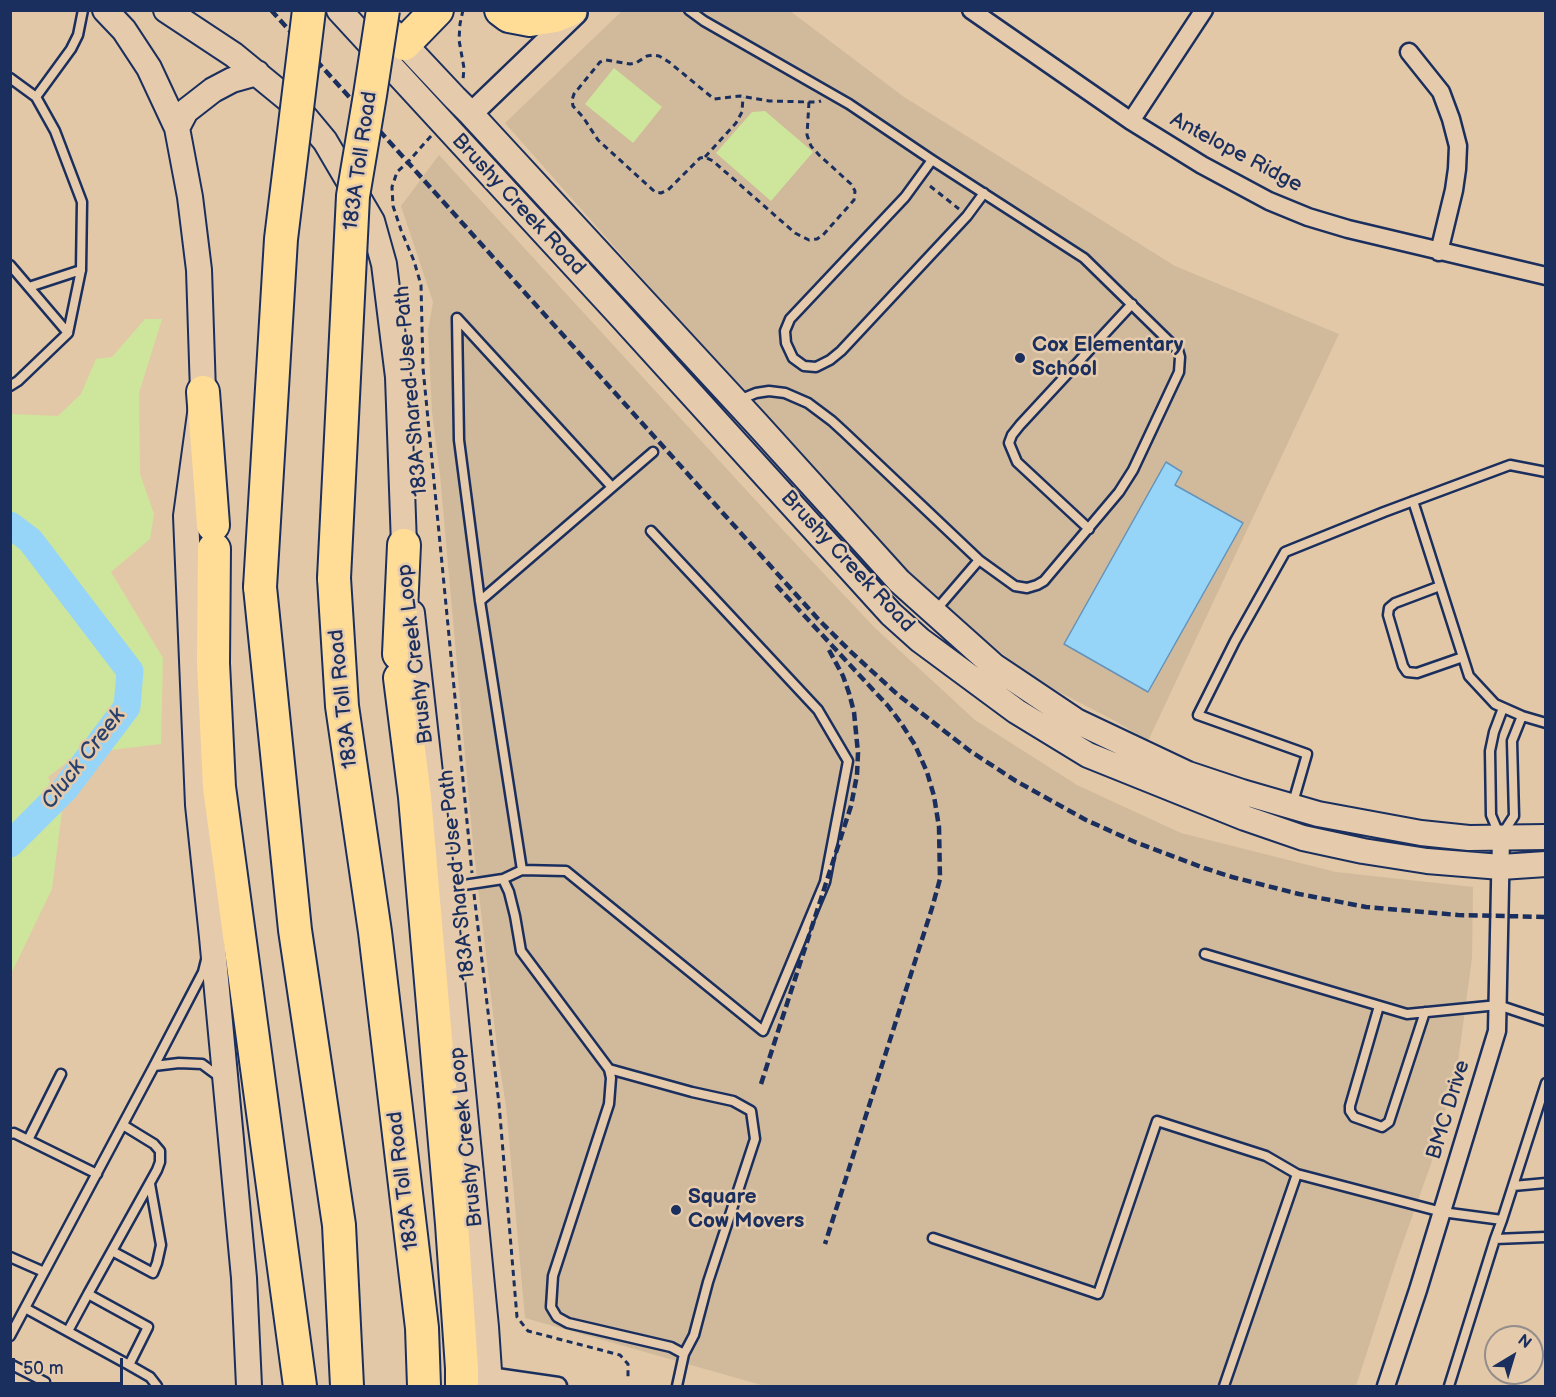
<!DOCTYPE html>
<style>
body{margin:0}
#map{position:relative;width:1556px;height:1397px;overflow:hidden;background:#e2c8a6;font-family:"Balsamiq Sans",sans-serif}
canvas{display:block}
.frame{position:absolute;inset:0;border:12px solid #1b2f5e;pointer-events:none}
.north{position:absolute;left:1484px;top:1325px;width:60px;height:60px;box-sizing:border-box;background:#e5cbac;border:2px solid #948d8d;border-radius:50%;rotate:38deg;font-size:16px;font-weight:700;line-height:24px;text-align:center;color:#1b2f5e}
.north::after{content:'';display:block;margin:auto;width:21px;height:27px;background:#1b2f5e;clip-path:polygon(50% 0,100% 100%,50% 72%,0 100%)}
.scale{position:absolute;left:12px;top:1358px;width:111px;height:27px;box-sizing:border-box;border:3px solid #1b2f5e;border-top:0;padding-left:8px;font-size:18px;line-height:21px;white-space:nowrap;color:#1b2f5e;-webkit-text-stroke:4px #e5cbac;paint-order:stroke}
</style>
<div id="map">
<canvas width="1556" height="1397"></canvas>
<div class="frame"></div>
<div class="north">N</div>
<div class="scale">50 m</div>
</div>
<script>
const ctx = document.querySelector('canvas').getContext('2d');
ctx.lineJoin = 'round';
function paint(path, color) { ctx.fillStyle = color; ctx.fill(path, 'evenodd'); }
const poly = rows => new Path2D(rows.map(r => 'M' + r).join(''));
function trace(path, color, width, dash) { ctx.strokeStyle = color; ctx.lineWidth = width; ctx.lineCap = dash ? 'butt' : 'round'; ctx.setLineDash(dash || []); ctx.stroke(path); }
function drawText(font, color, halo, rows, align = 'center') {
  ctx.font = font + ' "Balsamiq Sans",sans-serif'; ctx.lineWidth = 5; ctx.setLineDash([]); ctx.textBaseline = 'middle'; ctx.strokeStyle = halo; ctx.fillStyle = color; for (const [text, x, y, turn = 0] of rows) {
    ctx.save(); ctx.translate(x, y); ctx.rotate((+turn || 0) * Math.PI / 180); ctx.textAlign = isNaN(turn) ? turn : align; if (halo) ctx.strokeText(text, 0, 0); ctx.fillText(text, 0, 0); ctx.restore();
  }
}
const built = poly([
 [622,11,790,11,904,97,1175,266,1339,334,1148,741,1117,722,1038,681,946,610,927,593,734,382,505,123],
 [439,155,781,528,874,627,975,720,1077,785,1181,833,1336,872,1473,887,1472,958,1458,1062,1431,1164,1397,1259,1356,1386,765,1386,525,1318,506,1106,498,1055,473,844,440,475,432,412,428,331,433,302,401,206]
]);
const green = poly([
 [614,68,662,107,633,143,585,104],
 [765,111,813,152,771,201,716,153,752,112],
 [145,319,162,319,139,393,140,474,154,514,150,539,111,572,163,658,161,744,78,754,48,777,62,811,52,889,11,974,11,414,58,416,81,394,96,359,112,357]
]);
const water = poly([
 [1166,462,1182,472,1175,485,1243,523,1148,692,1064,644,1166,462]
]);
const river = poly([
 [10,525,30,540,130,671,127,707,65,789,10,844]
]);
const path = poly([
 [463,10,460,24,459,40,464,68,463,80],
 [809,102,807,135,811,146,819,155,851,184,855,191,854,200,823,235,817,239,809,240,795,233,713,161,705,157,700,158,668,190,661,193,655,192,598,140,583,117,573,106,572,100,574,94,600,62,606,60,630,64,636,63,647,56,653,55,659,56,669,62,714,99,740,96,769,101,809,102,818,102,821,101],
 [431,136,408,162,397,172,392,187,393,206,401,230,414,261,421,285,423,368,472,873],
 [705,157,736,123,742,112,743,97],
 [930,186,959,209],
 [474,894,499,1104,517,1317,528,1331,620,1355,628,1364,628,1379]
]);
const service = poly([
 [689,10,704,21,849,104,932,160,1084,258,1178,350,1180,357,1179,372,1133,470,1119,492,1049,575,1044,581,1037,585,1027,588,1015,586,979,560],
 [10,78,36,97,55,131,82,202,81,270,68,333,18,381,10,386],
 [36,97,71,49,78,35,83,10],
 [932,160,905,197,790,319,785,331,786,343,793,358,804,366,816,367,830,360,841,351,967,216,984,193],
 [10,265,68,333],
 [29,287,81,270],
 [739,400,756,393,769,391,785,393,808,403,832,421,844,432,979,560,936,610],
 [1413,501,1469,676,1495,704,1522,716,1546,723],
 [1089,529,1017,462,1009,443,1012,435,1020,425,1132,304],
 [1440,586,1395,603,1389,608,1388,615,1403,666,1407,672,1417,673,1463,657],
 [480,601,653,452],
 [1292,806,1307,754,1198,715,1235,641,1285,552,1384,512,1510,465,1546,472],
 [1503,833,1514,816,1512,741,1522,716],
 [1499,834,1491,815,1490,751,1494,732,1503,708],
 [522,870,566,871,763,1031,825,882,848,761,818,710,651,531],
 [503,879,509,892,515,916,521,951,609,1069,611,1078,609,1104,553,1276,551,1307,557,1317,568,1323,671,1347,684,1354,677,1386],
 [444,888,503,879,522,870,480,601,459,440,457,318,612,487],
 [1205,954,1407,1014,1498,1005,1546,1021],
 [1379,1006,1350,1106,1350,1111,1354,1117,1382,1127,1389,1122,1425,1012],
 [154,1066,179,1063,202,1064,221,1078],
 [609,1069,692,1092,733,1101,751,1111,755,1139,708,1282,694,1335,684,1354],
 [10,1134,14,1133,97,1174],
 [28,1140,61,1074],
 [1513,1186,1546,1183],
 [1502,1220,1495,1239,1546,1237],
 [933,1238,1098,1294,1157,1121,1266,1156,1297,1174],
 [112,1251,153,1273,157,1263,161,1245,150,1184],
 [10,1257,44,1272],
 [88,1294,157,1170,160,1162,160,1151,154,1144,123,1125],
 [25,1308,129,1365,148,1327,88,1294,68,1331],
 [10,1336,154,1066,203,972,206,960],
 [10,1364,45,1382,42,1386],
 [129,1365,150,1377,157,1386],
 [1224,1386,1297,1174,1442,1212,1502,1220,1546,1083],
 [1449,1386,1495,1239]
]);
const minor = poly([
 [971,10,1131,121,1202,165,1269,201,1308,217,1348,229,1546,276],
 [1409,52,1441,92,1451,119,1458,146,1457,169,1454,190,1439,252],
 [1131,121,1204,10],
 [489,1376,558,1386],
 [1386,1386,1418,1290,1497,1031,1501,837]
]);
const tertiary = poly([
 [471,114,576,13]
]);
const secondary = poly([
 [105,10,124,30,149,68,177,128,190,197,199,270,203,392,186,516,198,805,212,937,244,1278,249,1386],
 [166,10,234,55,295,105,325,141,372,221,384,264,398,377,404,545,406,560],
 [339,10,617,312,891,614,920,640,1016,711,1088,755,1245,818,1303,838,1363,851,1427,861,1501,867,1546,864],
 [393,32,455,98,471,114,757,424,899,581,994,666,1076,721,1188,774,1242,792,1318,814,1421,833,1469,838,1546,837],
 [177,128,186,111,213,90,232,80,257,73],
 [412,613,443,888,486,1327,490,1386]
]);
const motorway = poly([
 [501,10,509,16,530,20,555,16,570,10],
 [404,44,437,10],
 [203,392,213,525],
 [214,549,213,663,219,787,300,1386],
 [334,578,342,706,375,932,422,1328,424,1386],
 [260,587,295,930,339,1225,347,1386],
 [399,654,404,545],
 [400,678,415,797,452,1224,462,1368,462,1386]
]);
const rail = poly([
 [271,10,819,620,850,651,897,694,970,751,1016,781,1086,820,1135,842,1204,868,1232,877,1299,894,1366,907,1458,915,1546,917],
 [776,585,888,706,901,723,915,745,927,772,934,796,939,827,940,879,932,908,825,1244],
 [761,1084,851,806,857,775,858,753,854,712,849,693,843,676,829,650]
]);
const motorwayBridge = poly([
 [334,578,353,196,370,95,383,10],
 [260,587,281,239,309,10]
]);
const markers = [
 [1020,358,6,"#1b2f5e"],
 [676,1210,6,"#1b2f5e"]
];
const streetNames = [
 ["Antelope Ridge",1236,153,28],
 ["183A Toll Road",361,161,-82],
 ["Brushy Creek Road",518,205,47],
 ["183A Shared Use Path",412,391,-95],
 ["Brushy Creek Road",847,562,47],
 ["Brushy Creek Loop",416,654,-97],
 ["183A Toll Road",344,699,-96],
 ["183A Shared Use Path",458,875,-96],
 ["BMC Drive",1449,1110,-73],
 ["Brushy Creek Loop",467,1137,-96],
 ["183A Toll Road",404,1181,-97]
];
const poiNames = [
 ["Cox Elementary",1032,346],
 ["School",1032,370],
 ["Square",688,1198],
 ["Cow Movers",688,1222]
];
const waterNames = [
 ["Cluck Creek",84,759,-52]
];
paint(built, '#d0ba9b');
paint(green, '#cee69b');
paint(water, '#96d5f7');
trace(water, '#6593ba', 1.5);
trace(river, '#96d5f7', 27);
trace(service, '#1b2f5e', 13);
trace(minor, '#1b2f5e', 21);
trace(tertiary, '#1b2f5e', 26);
trace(secondary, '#1b2f5e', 28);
trace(motorway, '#1b2f5e', 36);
trace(path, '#1b2f5e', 3, [6, 4.5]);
trace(service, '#e5cbac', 8);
trace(minor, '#e5cbac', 16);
trace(tertiary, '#e5cbac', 21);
trace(secondary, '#e5cbac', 24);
trace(motorway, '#ffdd96', 32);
trace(rail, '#1b2f5e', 4.5, [9, 4.5]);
trace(motorwayBridge, '#1b2f5e', 36, []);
trace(motorwayBridge, '#ffdd96', 32);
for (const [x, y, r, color] of markers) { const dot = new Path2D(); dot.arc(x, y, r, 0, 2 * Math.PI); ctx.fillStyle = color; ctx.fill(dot); trace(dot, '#e5cbac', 2); }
drawText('21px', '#1b2f5e', '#e5cbac', streetNames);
drawText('bold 21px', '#1b2f5e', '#e5cbac', poiNames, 'left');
drawText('italic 22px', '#27406d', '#e5cbac', waterNames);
</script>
